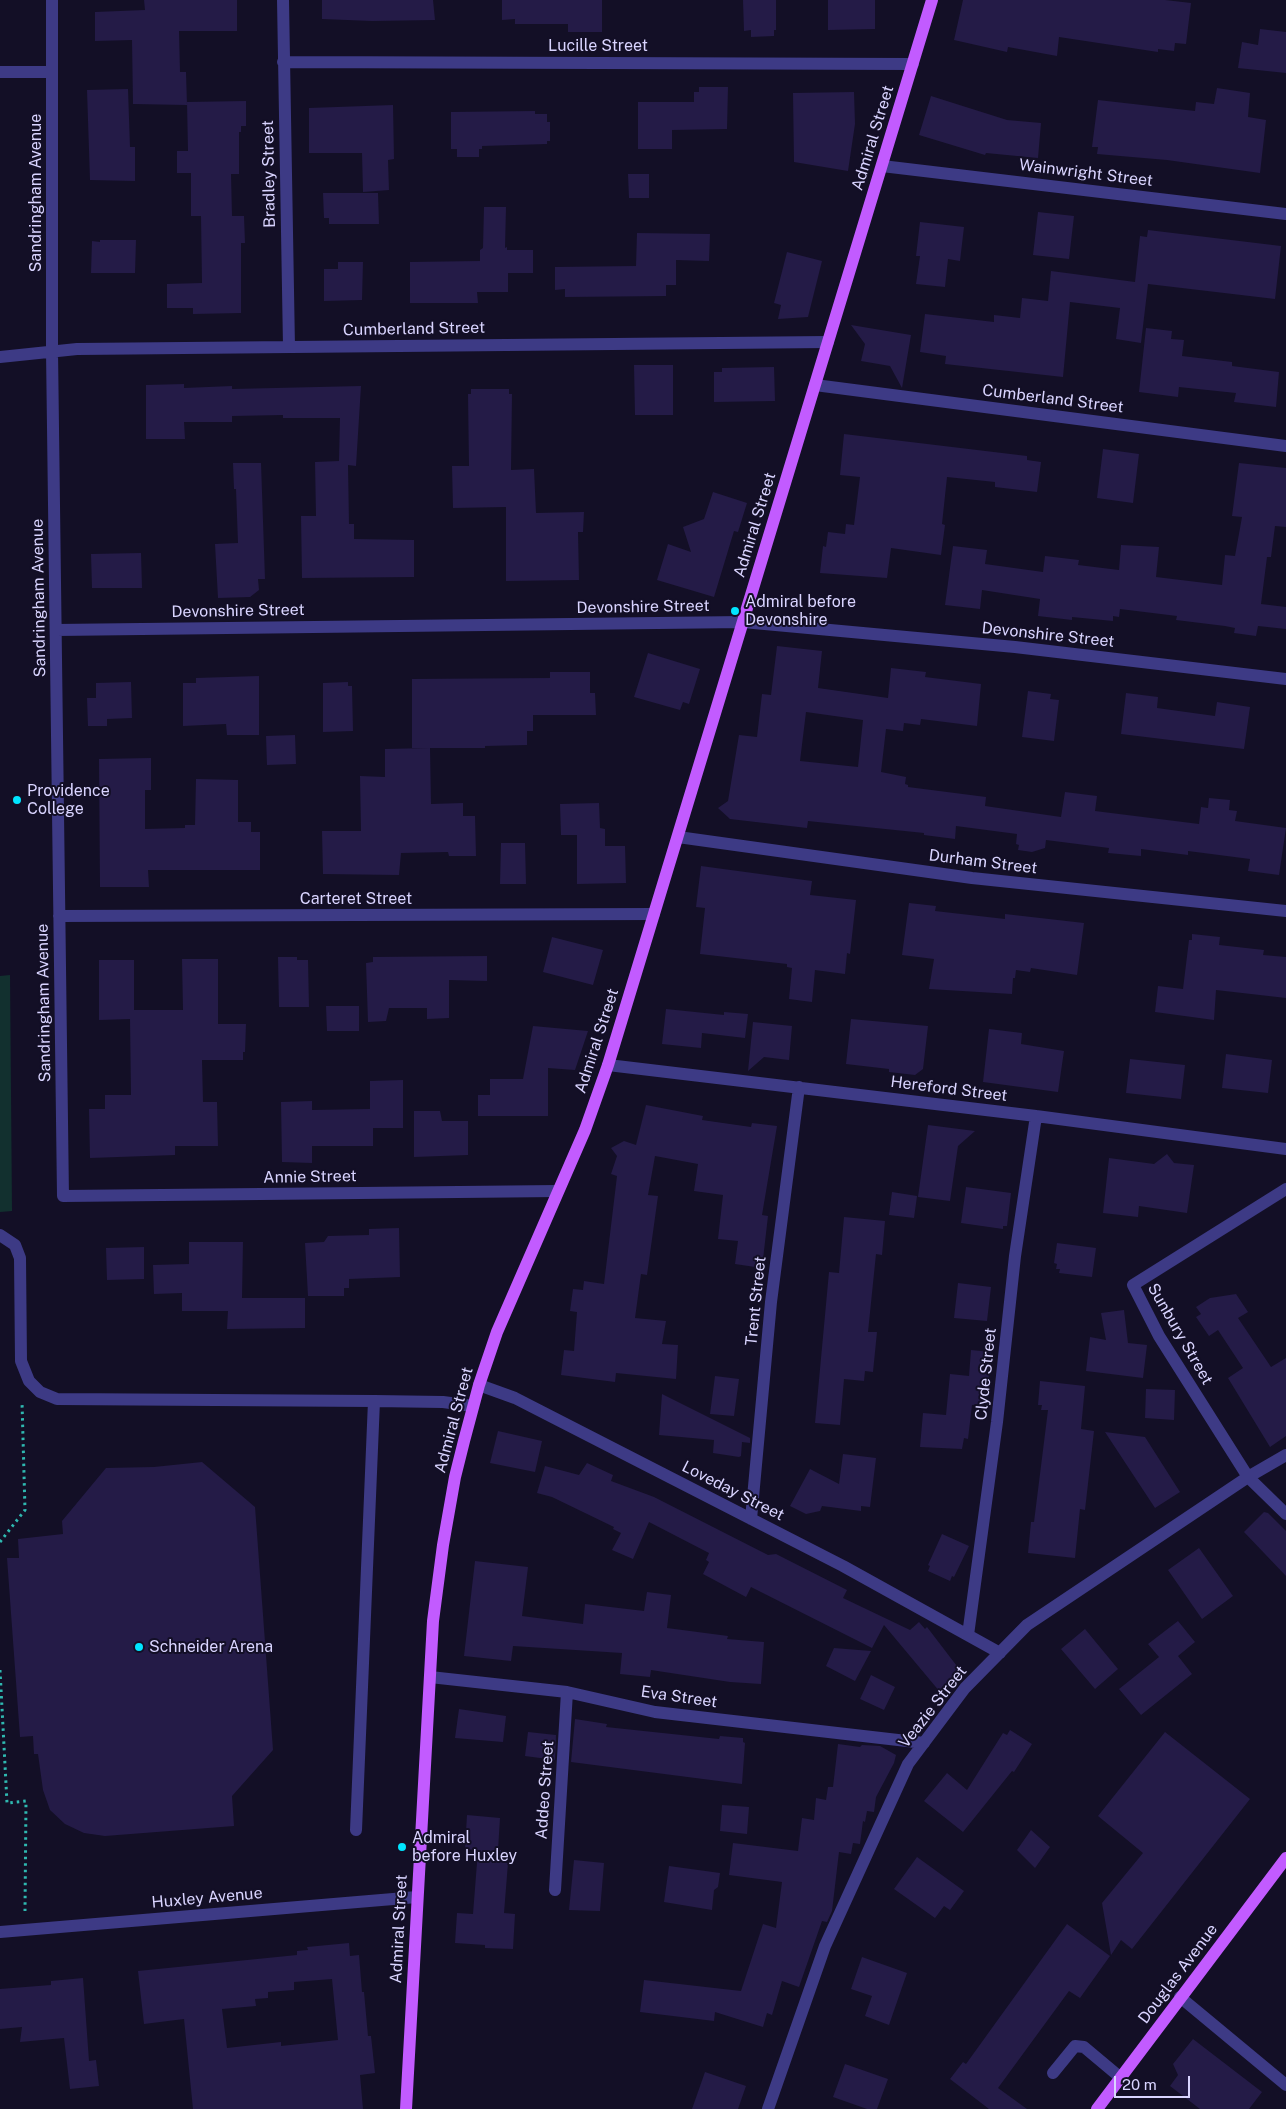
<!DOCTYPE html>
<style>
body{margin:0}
#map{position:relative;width:1286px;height:2109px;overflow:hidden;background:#130f26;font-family:"Public Sans",sans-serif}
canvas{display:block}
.scale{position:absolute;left:1114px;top:2076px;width:76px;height:22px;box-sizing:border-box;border:2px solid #d9d4ff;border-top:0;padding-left:6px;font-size:15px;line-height:18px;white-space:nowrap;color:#d9d4ff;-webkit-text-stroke:4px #130f26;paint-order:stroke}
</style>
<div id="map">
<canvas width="1286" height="2109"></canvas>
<div class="scale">20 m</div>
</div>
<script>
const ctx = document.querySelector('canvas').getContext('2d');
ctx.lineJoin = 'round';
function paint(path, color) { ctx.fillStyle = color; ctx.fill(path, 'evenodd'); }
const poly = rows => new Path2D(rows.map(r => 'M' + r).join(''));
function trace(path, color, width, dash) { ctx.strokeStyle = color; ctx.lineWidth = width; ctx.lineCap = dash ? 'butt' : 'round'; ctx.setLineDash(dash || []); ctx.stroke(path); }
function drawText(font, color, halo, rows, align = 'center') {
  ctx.font = font + ' "Public Sans",sans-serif'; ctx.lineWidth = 4; ctx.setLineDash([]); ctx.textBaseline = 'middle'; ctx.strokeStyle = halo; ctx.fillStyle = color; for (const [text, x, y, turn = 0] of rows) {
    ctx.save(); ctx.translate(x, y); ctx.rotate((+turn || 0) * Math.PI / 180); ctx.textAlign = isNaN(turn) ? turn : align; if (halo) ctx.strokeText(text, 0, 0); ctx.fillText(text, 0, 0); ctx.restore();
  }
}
const green = poly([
 [10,975,12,1211,0,1212,0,976]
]);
const building = poly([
 [144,0,237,0,237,31,179,31,180,72,186,72,187,105,133,104,132,40,95,41,95,12,145,10],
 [322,0,433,0,435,20,372,21,322,19],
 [502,0,602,0,602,32,568,32,568,24,515,24,515,19,502,20],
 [743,0,776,0,776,30,774,30,774,36,751,37,751,30,744,31],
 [828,0,875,0,875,29,828,30],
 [963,0,1165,0,1191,3,1186,44,1175,43,1174,51,1158,49,1158,52,1059,37,1057,56,1008,47,1007,52,954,40],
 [1260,29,1286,32,1286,73,1238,68,1242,42,1258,45],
 [699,87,728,87,727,129,672,130,672,149,638,149,638,102,694,102,694,92,699,92],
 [1217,88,1250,93,1248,117,1266,120,1260,173,1167,160,1097,154,1098,147,1092,147,1098,100,1195,111,1196,102,1214,104],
 [128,89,130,147,135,147,135,181,90,180,87,90],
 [854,92,855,124,848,171,794,162,793,93],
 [931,96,1007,120,1041,123,1038,158,986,153,985,155,919,135],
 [246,101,246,126,241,126,241,132,239,132,239,174,231,174,232,216,244,216,245,243,241,243,241,313,193,314,193,308,167,308,167,284,202,283,201,216,191,216,191,173,177,173,177,151,188,151,187,102],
 [393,105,394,159,388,160,389,190,363,192,362,153,309,153,309,108],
 [535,111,535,114,547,114,547,122,550,122,550,141,547,141,547,144,482,146,482,149,479,149,479,157,457,157,457,149,451,149,451,112],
 [628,174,649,174,649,198,629,198],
 [323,193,378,193,379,224,329,224,329,218,324,218],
 [484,207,506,207,505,248,507,247,507,250,533,250,533,273,508,273,508,292,477,292,478,303,410,303,410,262,480,261,480,250,483,248],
 [1038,212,1074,216,1069,259,1033,255],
 [920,222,964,227,960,261,948,259,945,287,916,284,920,256,916,256],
 [1148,230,1281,246,1275,299,1148,284,1141,343,1116,339,1120,308,1070,302,1063,377,945,364,946,356,920,352,925,314,994,322,994,315,1020,318,1022,298,1048,301,1051,271,1135,282,1140,236,1147,237],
 [637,233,710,234,709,261,676,260,676,285,666,285,666,296,565,297,565,289,555,290,555,267,636,266],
 [100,240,136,240,135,273,91,273,92,241,100,242],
 [787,252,822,261,808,317,778,319,781,305,774,303],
 [338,262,363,262,362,300,324,301,324,269,338,269],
 [851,325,911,335,902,388,890,366,861,361,865,344],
 [1146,328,1172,331,1171,339,1184,340,1182,356,1232,362,1232,366,1279,372,1276,407,1234,402,1236,393,1179,387,1178,397,1139,392],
 [634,365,673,365,673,415,635,415],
 [774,367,775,401,714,402,714,372,722,372,722,368],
 [184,384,184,388,232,386,232,389,361,386,356,466,348,465,349,524,354,524,354,539,414,540,414,577,302,578,301,516,316,516,315,462,339,461,340,418,283,418,283,415,232,416,232,422,184,422,185,439,146,439,146,385],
 [471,389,509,389,509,394,512,394,511,470,534,469,536,513,584,512,583,532,578,532,579,580,506,581,506,507,453,508,452,466,469,466,468,394,471,394],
 [844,434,1027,456,1027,460,1041,462,1037,492,995,487,995,482,947,477,942,524,945,525,941,555,891,548,887,578,820,573,823,546,826,547,828,532,845,534,846,524,854,525,860,477,840,475],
 [1103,449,1139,454,1133,503,1097,498],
 [233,463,261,463,265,579,258,579,259,590,250,597,218,598,215,544,238,543,236,489,234,489],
 [1239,463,1286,468,1286,527,1275,526,1271,557,1267,557,1261,604,1286,607,1286,629,1258,626,1256,636,1234,633,1235,628,1225,626,1176,620,1177,616,1120,609,1119,617,1113,616,1113,621,1072,617,1072,620,1038,616,1040,599,982,590,980,609,945,605,953,546,987,550,985,564,1043,572,1045,556,1079,560,1078,565,1119,570,1121,545,1159,547,1156,577,1222,585,1225,555,1235,556,1242,517,1232,516],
 [713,492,747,503,738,532,734,531,714,597,657,580,668,544,691,552,683,527,704,519],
 [141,553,142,588,92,588,91,554],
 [777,646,822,651,818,688,888,698,891,668,926,672,925,677,981,684,977,726,921,719,920,725,904,723,903,731,886,729,881,772,906,777,905,784,908,785,908,787,986,797,985,806,1061,817,1065,792,1097,796,1095,811,1199,824,1201,807,1208,808,1209,798,1230,800,1229,810,1237,811,1235,821,1286,828,1279,875,1248,871,1250,859,1188,851,1188,855,1141,849,1141,856,1108,853,1109,848,1046,840,1045,848,1032,852,1018,850,1019,845,1016,844,1017,834,956,826,955,839,924,835,924,833,808,821,807,828,730,819,718,808,728,801,739,735,757,737,762,694,771,695],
 [806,712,863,720,858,767,800,761],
 [648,653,700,669,689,704,683,702,680,710,634,697],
 [550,672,590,672,590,693,595,693,596,715,533,715,533,731,527,731,527,745,485,746,485,748,412,748,412,679,550,678],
 [259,676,259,735,227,735,226,724,183,726,183,683,196,683,196,678],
 [131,682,132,718,107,719,107,726,88,726,87,698,96,698,96,683],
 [348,682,348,686,352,686,353,731,323,732,323,683],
 [1028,691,1051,694,1050,699,1059,700,1054,741,1022,737],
 [1126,693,1158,697,1157,708,1215,716,1217,702,1250,707,1244,749,1121,734],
 [295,735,296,764,267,765,266,736],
 [430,748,431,804,463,803,463,816,475,816,476,856,449,856,448,852,401,853,399,875,323,874,322,831,361,831,360,776,385,777,385,749],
 [151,758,151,790,145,790,145,829,185,828,185,825,195,825,196,779,238,780,238,822,251,822,251,832,260,832,260,870,148,870,149,887,100,887,99,759],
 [599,803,600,828,605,829,605,846,625,846,626,883,577,884,577,835,561,835,560,804],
 [501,843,525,843,526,884,500,884],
 [701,866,812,881,810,895,856,900,850,954,847,953,845,974,815,970,812,1002,789,999,792,968,787,967,787,964,700,954,705,908,696,907],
 [909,903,936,906,935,911,1005,919,1005,914,1084,923,1077,975,1031,968,1030,972,1016,970,1015,978,1013,978,1012,994,929,989,934,959,902,955],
 [1192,934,1220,937,1219,945,1264,950,1263,955,1286,957,1286,998,1216,990,1214,1020,1155,1012,1158,986,1183,989,1189,940,1192,940],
 [552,937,603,950,593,985,543,972],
 [487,956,487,981,449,980,449,1018,427,1019,427,1008,389,1008,386,1021,368,1022,366,963,373,962,373,957],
 [278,957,297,957,297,960,308,960,309,1007,279,1007],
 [182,959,218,959,218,1024,246,1024,245,1052,243,1052,243,1060,202,1060,203,1102,217,1102,218,1146,175,1146,175,1155,90,1158,89,1109,105,1109,105,1095,131,1095,130,1019,99,1020,99,960,134,960,134,1010,183,1010],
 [326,1006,359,1006,359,1031,327,1031],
 [666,1009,724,1015,724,1012,748,1014,745,1038,702,1033,701,1048,662,1044],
 [851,1019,928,1026,923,1069,915,1075,889,1072,889,1069,846,1064],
 [753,1022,792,1026,789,1060,764,1057,748,1071],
 [533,1026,588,1031,575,1070,548,1068,548,1116,478,1116,478,1095,490,1095,490,1079,523,1079],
 [989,1029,1022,1033,1021,1044,1064,1051,1058,1092,983,1082],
 [1226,1054,1272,1060,1268,1093,1222,1088],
 [1130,1059,1185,1065,1181,1099,1126,1093],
 [403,1080,403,1128,373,1128,373,1146,312,1146,312,1163,282,1162,281,1102,312,1101,312,1110,370,1109,370,1081],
 [646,1105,703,1116,702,1120,751,1127,752,1123,777,1126,762,1215,768,1216,762,1268,735,1264,738,1241,718,1239,723,1195,694,1191,698,1164,655,1156,648,1195,658,1196,647,1275,641,1274,635,1318,666,1321,662,1344,678,1345,676,1379,616,1373,615,1382,561,1375,564,1350,574,1351,577,1312,570,1311,573,1289,583,1290,584,1281,604,1284,617,1176,611,1174,617,1156,611,1148,624,1141,636,1145],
 [414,1111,440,1111,442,1121,468,1121,468,1155,414,1157],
 [928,1125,975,1131,958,1146,950,1201,918,1197],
 [1167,1154,1174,1163,1194,1165,1187,1213,1139,1206,1138,1217,1103,1213,1109,1158,1154,1164],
 [966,1187,1011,1193,1007,1226,1003,1226,1003,1229,961,1223],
 [892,1192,917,1196,914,1218,889,1215],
 [844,1217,885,1221,882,1255,876,1254,868,1332,877,1332,873,1372,865,1371,864,1381,844,1379,840,1425,815,1423,829,1272,839,1273],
 [399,1228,400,1277,349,1279,349,1288,344,1288,344,1296,308,1296,305,1243,324,1242,328,1236,369,1235,369,1229],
 [189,1242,243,1242,242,1298,305,1298,305,1328,227,1329,228,1311,182,1311,182,1293,154,1294,153,1265,189,1264],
 [1057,1243,1096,1248,1092,1277,1059,1273,1060,1269,1056,1269,1057,1264,1054,1263],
 [144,1247,144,1279,107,1280,106,1248],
 [958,1283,991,1287,987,1321,954,1318],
 [1236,1294,1248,1312,1238,1318,1271,1367,1286,1358,1286,1436,1270,1447,1228,1378,1243,1368,1218,1330,1209,1336,1196,1317,1201,1314,1196,1307,1210,1298],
 [1124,1310,1128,1343,1147,1345,1143,1378,1086,1371,1090,1337,1106,1340,1101,1313],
 [971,1350,991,1352,986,1404,972,1405,968,1439,964,1438,962,1449,920,1447,923,1413,946,1415,950,1374,969,1376],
 [715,1376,739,1379,734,1416,710,1414],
 [1040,1381,1085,1386,1081,1429,1094,1431,1085,1510,1080,1509,1075,1558,1028,1553,1031,1522,1034,1522,1048,1410,1041,1410,1042,1405,1038,1405],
 [1146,1389,1175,1390,1174,1420,1145,1418],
 [662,1394,750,1438,750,1443,742,1442,741,1456,739,1457,713,1453,714,1440,659,1435],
 [498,1431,542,1441,535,1472,490,1463],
 [1105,1432,1145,1437,1180,1492,1155,1508],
 [843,1454,876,1458,870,1507,861,1506,861,1511,822,1506,820,1511,806,1514,790,1506,810,1469,839,1484],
 [202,1462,255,1507,273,1750,232,1796,234,1826,105,1836,84,1833,65,1824,50,1810,43,1790,38,1754,34,1754,33,1736,20,1737,7,1558,19,1558,18,1539,63,1534,62,1521,106,1468,154,1467],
 [587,1463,613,1475,611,1481,654,1497,768,1555,776,1554,847,1590,843,1598,910,1630,919,1622,925,1629,927,1627,963,1674,940,1692,884,1625,872,1648,751,1587,746,1597,703,1574,709,1562,706,1560,709,1553,649,1522,633,1559,612,1550,621,1533,613,1529,614,1527,552,1497,537,1493,545,1466,579,1475],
 [1264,1512,1268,1513,1286,1531,1286,1576,1244,1532],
 [942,1534,969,1546,954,1577,952,1576,950,1581,928,1571,930,1566,928,1565],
 [1199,1548,1233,1596,1202,1619,1168,1570],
 [475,1561,528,1567,522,1616,583,1624,585,1604,644,1611,647,1592,671,1595,667,1628,728,1636,727,1639,764,1642,761,1684,730,1682,651,1670,650,1677,620,1674,622,1653,513,1646,511,1661,464,1656],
 [1178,1621,1195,1642,1178,1656,1192,1674,1141,1715,1119,1689,1159,1657,1148,1644],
 [1085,1629,1118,1669,1095,1689,1061,1649],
 [834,1648,871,1651,855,1681,826,1666],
 [871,1675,895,1687,884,1710,860,1699],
 [459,1709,506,1716,503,1742,455,1738],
 [575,1719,607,1724,606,1727,719,1739,720,1736,743,1738,743,1742,745,1743,742,1784,571,1762],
 [1010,1730,1032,1744,1014,1772,1012,1771,963,1832,924,1801,947,1773,967,1790,1003,1733,1007,1735],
 [528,1732,556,1735,555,1760,525,1756],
 [1165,1732,1250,1799,1132,1949,1121,1940,1111,1955,1102,1903,1143,1853,1098,1816],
 [838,1744,860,1747,862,1745,880,1746,896,1755,894,1763,876,1797,874,1812,867,1811,865,1822,863,1821,860,1844,853,1843,851,1854,839,1852,832,1911,827,1922,822,1921,799,1987,782,1981,772,2015,767,2013,763,2027,715,2012,714,2021,640,2012,644,1980,741,1991,763,1924,776,1928,782,1882,729,1875,733,1843,798,1851,802,1818,814,1820,816,1798,826,1800,828,1787,833,1787],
 [722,1805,749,1807,747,1834,720,1831],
 [467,1815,500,1818,498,1850,501,1850,500,1862,508,1863,504,1913,515,1914,513,1949,485,1948,485,1945,455,1943,457,1913,473,1914,478,1850,465,1849],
 [1031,1830,1050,1847,1035,1868,1017,1850],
 [917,1857,964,1891,950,1910,944,1906,935,1918,894,1889],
 [574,1860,604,1863,600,1911,569,1910],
 [669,1866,720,1873,718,1887,714,1890,712,1910,664,1902],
 [1067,1924,1110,1956,1080,1998,1069,1991,998,2088,1027,2109,989,2109,950,2079,963,2062,966,2064],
 [349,1943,350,1956,359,1955,362,1992,364,1992,368,2036,371,2036,375,2073,360,2075,363,2109,193,2109,184,2019,144,2024,138,1971,297,1955,297,1951,308,1950,307,1947],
 [332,1979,338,2040,281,2046,281,2042,227,2048,222,2009,256,2006,255,1999,268,1998,268,1992,294,1990,294,1982],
 [862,1957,907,1973,889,2025,865,2016,872,1996,851,1989],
 [83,1978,89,2061,96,2060,99,2086,70,2089,64,2038,20,2042,22,2027,0,2029,0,1989,51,1985,51,1981],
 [1193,2039,1262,2092,1249,2109,1200,2109,1170,2086,1178,2075,1173,2064],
 [845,2064,888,2079,877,2109,867,2109,833,2097],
 [705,2072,746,2086,738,2109,692,2109]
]);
const path = poly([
 [0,1542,25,1510,22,1402],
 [0,1670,7,1803,26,1801,25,1911]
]);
const minor = poly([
 [52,0,52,351,63,1196,558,1191],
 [283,0,289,347],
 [283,62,913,64],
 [0,72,52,72],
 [882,166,1286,214],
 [0,357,77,349,828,342],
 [815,385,1286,446],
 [56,630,743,622,1015,647,1286,679],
 [678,837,972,878,1286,911],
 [59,916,654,914],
 [608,1065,1036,1116,1286,1149],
 [1286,1189,1133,1285,1159,1336,1248,1477,1286,1514],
 [0,1235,15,1245,20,1258,21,1361,29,1381,40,1392,57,1399,374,1401],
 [479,1385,515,1398,843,1566,1000,1653],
 [751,1519,771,1302,799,1087],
 [968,1635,997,1422,1015,1256,1036,1116],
 [430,1677,567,1692,655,1712,924,1743],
 [356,1830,374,1401,443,1402,473,1406],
 [555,1890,567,1692],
 [0,1932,417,1897],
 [1180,1997,1286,2085],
 [1053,2073,1075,2046,1084,2047,1121,2078],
 [768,2109,825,1946,908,1764,965,1688,1027,1625,1248,1477,1286,1455]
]);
const major = poly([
 [406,2109,433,1621,443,1545,455,1477,464,1441,479,1385,497,1332,585,1130,608,1065,932,0],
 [1097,2109,1286,1858]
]);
const markers = [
 [735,611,5,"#00e5ff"],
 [17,800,5,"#00e5ff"],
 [139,1647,5,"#00e5ff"],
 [402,1847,5,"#00e5ff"]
];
const streetNames = [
 ["Lucille Street",598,46],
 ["Admiral Street",873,138,-73],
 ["Wainwright Street",1086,173,7],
 ["Bradley Street",269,174,-91],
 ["Sandringham Avenue",36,193,-90],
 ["Cumberland Street",414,329,-1],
 ["Cumberland Street",1053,399,7],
 ["Admiral Street",755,525,-73],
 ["Sandringham Avenue",39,598,-91],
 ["Devonshire Street",643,607,-1],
 ["Devonshire Street",238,611,-1],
 ["Devonshire Street",1048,635,6],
 ["Durham Street",983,862,7],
 ["Carteret Street",356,899],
 ["Sandringham Avenue",44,1003,-91],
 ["Admiral Street",597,1041,-72],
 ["Hereford Street",949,1089,7],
 ["Annie Street",310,1177,-1],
 ["Trent Street",756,1301,-84],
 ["Sunbury Street",1180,1334,60],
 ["Clyde Street",986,1374,-84],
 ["Admiral Street",454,1420,-75],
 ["Loveday Street",733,1491,27],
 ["Eva Street",679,1697,8],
 ["Veazie Street",933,1707,-52],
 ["Addeo Street",545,1790,-86],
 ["Huxley Avenue",207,1898,-5],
 ["Admiral Street",399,1929,-87],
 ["Douglas Avenue",1178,1974,-53]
];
const poiNames = [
 ["Admiral before",745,602],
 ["Devonshire",745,620],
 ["Providence",27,791],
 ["College",27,809],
 ["Schneider Arena",149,1647],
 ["Admiral",412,1838],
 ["before Huxley",412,1856]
];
paint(green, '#12302f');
paint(building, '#241b47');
trace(path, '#2fb8b0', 3, [2.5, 4]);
trace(minor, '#3d3a85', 12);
trace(major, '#c25bff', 12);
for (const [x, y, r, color] of markers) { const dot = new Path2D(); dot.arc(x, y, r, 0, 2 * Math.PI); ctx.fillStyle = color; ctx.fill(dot); trace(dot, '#130f26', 2); }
drawText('16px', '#d9d4ff', '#130f26', streetNames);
drawText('16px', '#d9d4ff', '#130f26', poiNames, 'left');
</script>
